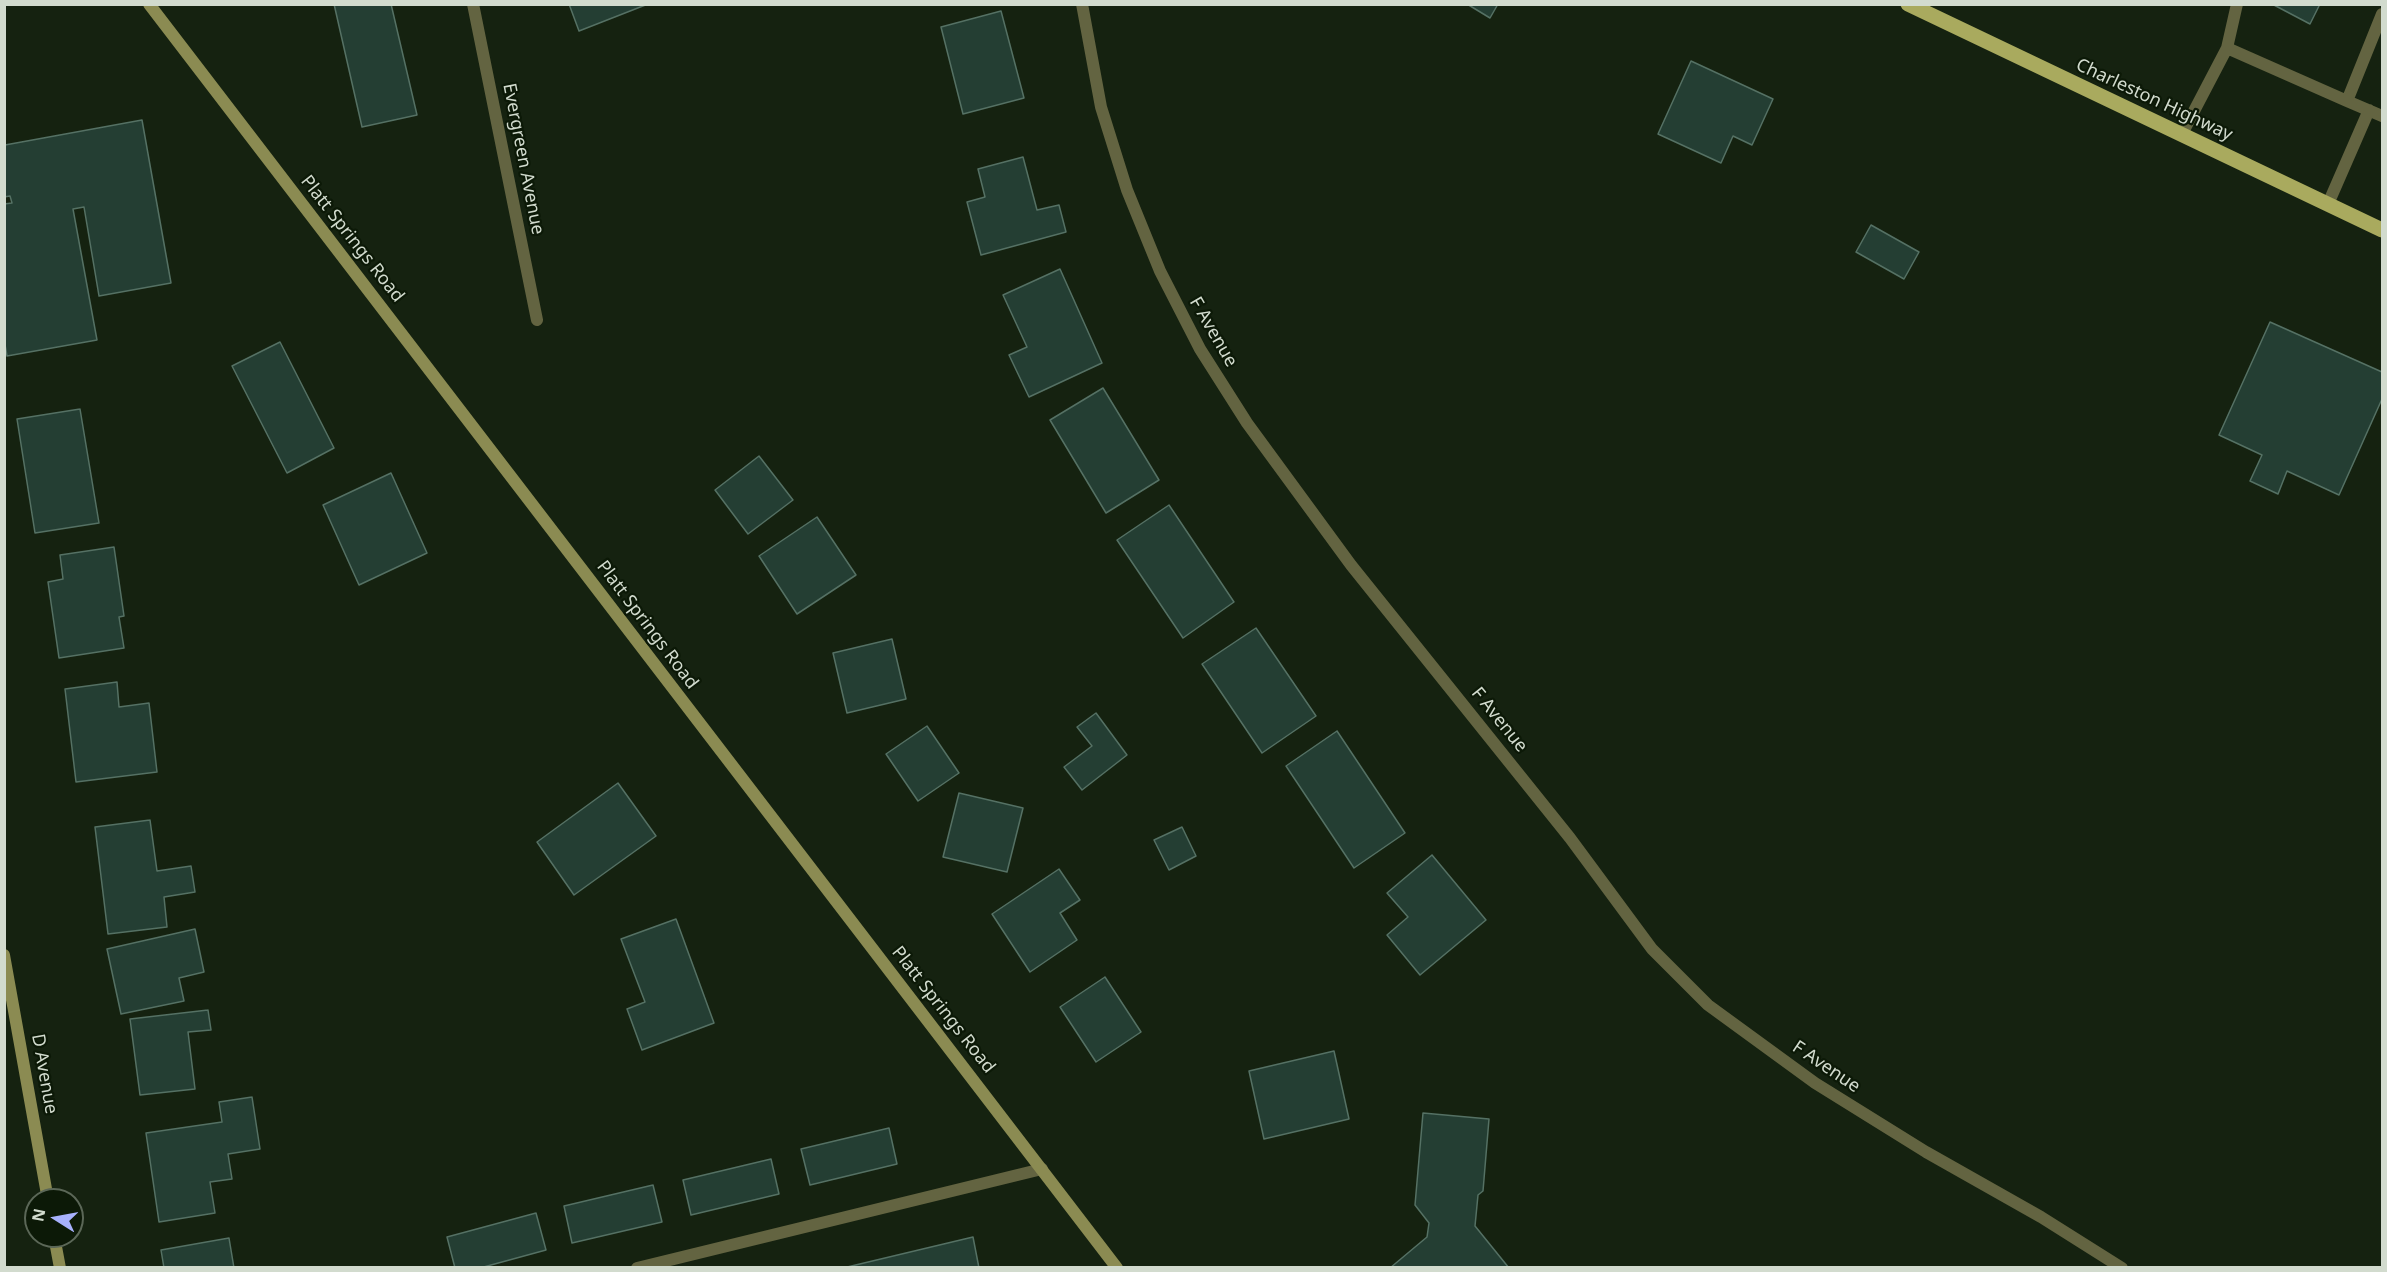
<!DOCTYPE html>
<style>
body{margin:0}
#map{position:relative;width:2387px;height:1272px;overflow:hidden;background:#152210;font-family:"Noto Sans",sans-serif}
canvas{display:block}
.frame{position:absolute;inset:0;border:6px solid #d2dbce;pointer-events:none}
.north{position:absolute;left:24px;top:1188px;width:60px;height:60px;box-sizing:border-box;background:#0c1907;border:2px solid #5b6757;border-radius:50%;rotate:281deg;font-size:16px;font-weight:700;line-height:24px;text-align:center;color:#d2dbce}
.north::after{content:'';display:block;margin:auto;width:21px;height:27px;background:#a7b1fc;clip-path:polygon(50% 0,100% 100%,50% 72%,0 100%)}
</style>
<div id="map">
<canvas width="2387" height="1272"></canvas>
<div class="frame"></div>
<div class="north">N</div>
</div>
<script>
const ctx = document.querySelector('canvas').getContext('2d');
ctx.lineJoin = 'round';
function paint(path, color) { ctx.fillStyle = color; ctx.fill(path, 'evenodd'); }
const poly = rows => new Path2D(rows.map(r => 'M' + r).join(''));
function trace(path, color, width, dash) { ctx.strokeStyle = color; ctx.lineWidth = width; ctx.lineCap = dash ? 'butt' : 'round'; ctx.setLineDash(dash || []); ctx.stroke(path); }
function drawText(font, color, halo, rows, align = 'center') {
  ctx.font = font + ' "Noto Sans",sans-serif'; ctx.lineWidth = 4.5; ctx.setLineDash([]); ctx.textBaseline = 'middle'; ctx.strokeStyle = halo; ctx.fillStyle = color; for (const [text, x, y, turn = 0] of rows) {
    ctx.save(); ctx.translate(x, y); ctx.rotate((+turn || 0) * Math.PI / 180); ctx.textAlign = isNaN(turn) ? turn : align; if (halo) ctx.strokeText(text, 0, 0); ctx.fillText(text, 0, 0); ctx.restore();
  }
}
const building = poly([
 [334,4,391,4,417,115,362,127,334,4],
 [569,4,648,4,579,31,569,4],
 [1467,4,1498,4,1490,18,1467,4],
 [2272,4,2320,4,2310,24,2272,4],
 [1001,11,1024,98,963,114,941,27,1001,11],
 [1691,61,1773,99,1752,145,1733,136,1721,163,1658,134,1691,61],
 [142,120,171,283,99,296,84,207,73,209,97,340,7,356,4,339,4,204,12,203,10,196,4,197,4,141,5,145,142,120],
 [1023,157,1037,210,1059,205,1066,232,981,255,967,202,985,197,978,169,1023,157],
 [1871,225,1919,252,1904,279,1856,252,1871,225],
 [1060,269,1102,363,1029,397,1009,355,1027,347,1003,295,1060,269],
 [2270,322,2382,372,2382,399,2339,495,2287,471,2278,494,2250,481,2262,455,2219,435,2270,322],
 [280,342,334,448,287,473,232,366,280,342],
 [1103,388,1159,480,1106,513,1050,420,1103,388],
 [80,409,99,523,35,533,17,419,80,409],
 [759,456,793,500,748,534,715,490,759,456],
 [391,473,427,553,359,585,323,505,391,473],
 [1169,505,1234,602,1183,638,1117,540,1169,505],
 [817,517,856,575,797,614,759,556,817,517],
 [114,547,124,616,119,617,124,648,59,658,48,582,63,579,60,555,114,547],
 [1256,628,1316,716,1262,753,1202,664,1256,628],
 [892,639,906,699,847,713,833,653,892,639],
 [117,682,119,707,149,703,157,772,76,782,65,689,117,682],
 [1096,713,1127,755,1082,790,1064,767,1092,746,1077,727,1096,713],
 [927,726,959,773,918,801,886,754,927,726],
 [1337,731,1405,833,1354,868,1286,766,1337,731],
 [618,783,656,836,574,895,537,842,618,783],
 [959,793,1023,808,1007,872,943,857,959,793],
 [150,820,157,871,191,866,195,892,164,897,167,927,108,934,95,827,150,820],
 [1182,827,1196,856,1169,870,1154,840,1182,827],
 [1432,855,1486,920,1420,975,1387,935,1408,917,1387,893,1432,855],
 [1059,869,1080,900,1060,913,1077,940,1030,972,992,914,1059,869],
 [676,919,714,1023,642,1050,627,1009,645,1002,621,939,676,919],
 [195,929,204,972,179,978,184,1001,121,1014,107,949,195,929],
 [1105,977,1141,1032,1096,1062,1060,1007,1105,977],
 [208,1010,211,1030,188,1032,195,1089,140,1095,130,1019,208,1010],
 [1334,1051,1349,1119,1264,1139,1249,1071,1334,1051],
 [252,1097,260,1149,228,1154,232,1179,210,1182,215,1213,159,1222,146,1133,222,1122,219,1102,252,1097],
 [1423,1113,1489,1119,1483,1191,1478,1195,1475,1226,1509,1268,1390,1268,1427,1237,1429,1223,1415,1205,1423,1113],
 [889,1128,897,1164,810,1185,801,1149,889,1128],
 [771,1159,779,1194,691,1215,683,1180,771,1159],
 [653,1185,662,1222,572,1243,564,1206,653,1185],
 [536,1213,546,1250,480,1268,455,1268,447,1237,536,1213],
 [973,1237,979,1268,843,1268,973,1237],
 [229,1238,234,1268,164,1268,161,1250,229,1238]
]);
const lane = poly([
 [2227,48,2347,101,2382,14],
 [2347,101,2382,116],
 [2182,134,2227,48,2237,4],
 [2328,204,2369,110]
]);
const street = poly([
 [473,4,537,320],
 [1082,4,1101,107,1127,190,1160,271,1200,349,1247,423,1351,565,1570,838,1652,949,1708,1005,1815,1083,1926,1152,2041,1217,2122,1268],
 [637,1268,1042,1169]
]);
const secondary = poly([
 [149,4,1117,1268],
 [4,955,48,1200],
 [54,1236,60,1268]
]);
const primary = poly([
 [1908,4,2382,230]
]);
const streetNames = [
 ["Charleston Highway",2154,100,25],
 ["Evergreen Avenue",523,159,79],
 ["Platt Springs Road",352,239,52],
 ["F Avenue",1213,332,60],
 ["Platt Springs Road",647,625,53],
 ["F Avenue",1499,720,51],
 ["Platt Springs Road",943,1010,52],
 ["F Avenue",1826,1067,34],
 ["D Avenue",44,1074,80]
];
paint(building, '#243e33');
trace(building, '#557164', 1.5);
trace(lane, '#636441', 12);
trace(street, '#636441', 12);
trace(secondary, '#8b8b52', 12);
trace(primary, '#a9aa5e', 15);
drawText('18px', '#d2dbce', '#0c1907', streetNames);
</script>
